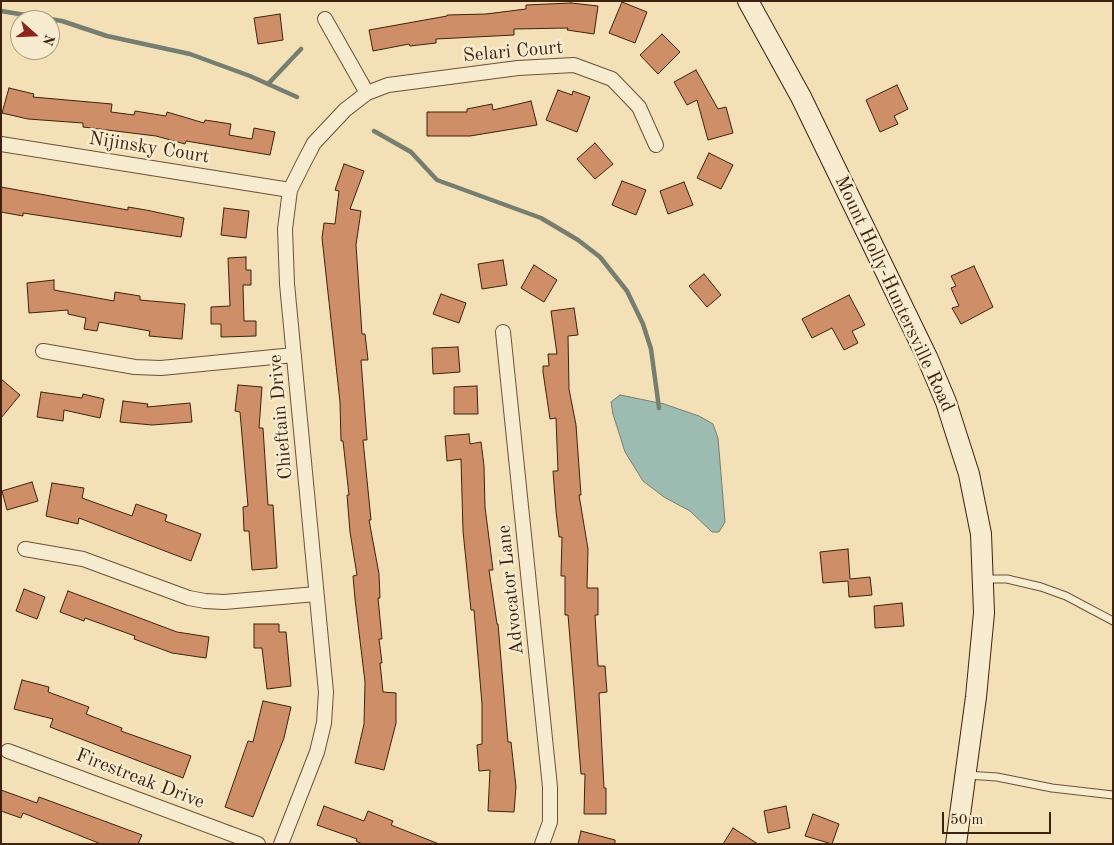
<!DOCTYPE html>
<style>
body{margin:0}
#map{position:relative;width:1114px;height:845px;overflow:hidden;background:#f3e0b6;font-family:"Old Standard TT",serif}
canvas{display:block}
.frame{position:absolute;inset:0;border:2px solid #3e210e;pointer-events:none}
.north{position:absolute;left:10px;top:10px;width:50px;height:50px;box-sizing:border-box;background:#f7ebd0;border:1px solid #ad9a82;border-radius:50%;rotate:110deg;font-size:14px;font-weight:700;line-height:20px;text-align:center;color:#3e210e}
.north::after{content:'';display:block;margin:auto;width:18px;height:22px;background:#8f2418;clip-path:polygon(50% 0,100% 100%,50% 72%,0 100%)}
.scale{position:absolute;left:942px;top:812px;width:109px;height:22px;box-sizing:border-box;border:2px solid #3e210e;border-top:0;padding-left:6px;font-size:15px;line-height:18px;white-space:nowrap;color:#3e210e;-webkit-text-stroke:4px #f7ebd0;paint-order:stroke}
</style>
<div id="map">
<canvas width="1114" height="845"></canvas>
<div class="frame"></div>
<div class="north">N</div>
<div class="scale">50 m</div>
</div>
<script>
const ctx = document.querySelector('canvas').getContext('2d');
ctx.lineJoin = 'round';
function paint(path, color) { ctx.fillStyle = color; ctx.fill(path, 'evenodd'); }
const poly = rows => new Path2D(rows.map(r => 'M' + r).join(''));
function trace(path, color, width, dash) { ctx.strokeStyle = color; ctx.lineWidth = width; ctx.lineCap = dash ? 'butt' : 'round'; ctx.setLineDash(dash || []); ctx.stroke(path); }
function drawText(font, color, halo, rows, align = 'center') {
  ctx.font = font + ' "Old Standard TT",serif'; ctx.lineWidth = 5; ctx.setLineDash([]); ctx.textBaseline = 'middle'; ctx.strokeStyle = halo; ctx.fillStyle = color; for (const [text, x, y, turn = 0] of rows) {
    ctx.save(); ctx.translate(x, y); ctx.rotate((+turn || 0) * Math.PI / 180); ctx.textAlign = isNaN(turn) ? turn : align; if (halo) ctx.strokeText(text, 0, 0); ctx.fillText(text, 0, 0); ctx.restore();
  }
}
const water = poly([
 [620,395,664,404,699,416,713,424,718,438,725,522,719,532,712,532,690,511,664,497,643,481,625,452,613,414,611,402,620,395]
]);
const stream = poly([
 [1,11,62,21,107,36,190,54,250,76,297,97],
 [268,84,301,49],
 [374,131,411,152,437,180,541,218,578,240,600,257,627,291,643,324,651,349,659,408]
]);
const building = poly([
 [622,2,647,12,635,43,609,33,622,2],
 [571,3,598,6,594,34,567,30,568,28,514,29,514,35,436,39,436,43,410,46,409,44,373,51,369,30,447,16,447,15,486,14,526,9,526,5,571,3],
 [280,14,283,40,258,44,254,18,280,14],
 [662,34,680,52,658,74,640,55,662,34],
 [696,70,718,109,726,107,733,133,708,140,697,100,687,105,674,82,696,70],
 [897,85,908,109,894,116,898,124,880,132,866,100,897,85],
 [9,88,34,94,33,97,112,104,111,112,134,115,135,111,166,116,167,112,204,123,205,120,231,124,229,135,252,139,254,128,275,132,270,155,186,141,185,144,156,136,83,127,83,123,28,119,2,113,9,88],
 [558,90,572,95,573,91,590,97,577,132,546,120,558,90],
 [531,101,537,125,470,136,427,136,427,112,467,112,467,109,492,104,493,110,531,101],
 [595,143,613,164,595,179,577,159,595,143],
 [709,153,733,165,721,189,697,178,709,153],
 [344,164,364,171,350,209,361,211,356,245,362,334,365,334,368,360,361,360,367,440,363,440,371,520,369,520,379,574,380,598,378,598,382,639,379,639,382,663,380,663,383,692,396,693,396,723,384,770,355,763,364,724,365,682,355,599,353,576,357,575,350,532,347,495,349,495,343,441,341,441,340,402,322,238,324,223,335,224,339,191,335,190,344,164],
 [622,181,646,190,636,215,612,205,622,181],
 [684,182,693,205,668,214,660,191,684,182],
 [1,187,128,210,128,207,146,210,184,218,181,237,23,213,23,216,1,212,1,187],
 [224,208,249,211,246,238,221,235,224,208],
 [246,257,246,270,251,270,251,285,243,285,244,321,256,321,256,336,221,337,221,324,211,324,211,307,230,306,228,258,246,257],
 [503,260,507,285,482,289,478,264,503,260],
 [534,265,557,280,544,302,521,288,534,265],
 [974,266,993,307,961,324,952,308,959,306,951,288,956,286,951,276,974,266],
 [704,274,721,295,707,307,689,286,704,274],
 [54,280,54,290,114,301,115,292,140,296,140,300,185,304,182,339,149,336,150,331,99,322,97,331,84,329,86,318,68,314,68,310,29,313,27,283,54,280],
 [441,294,466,303,459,323,433,314,441,294],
 [849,295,865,325,852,331,858,343,844,350,832,328,812,338,802,319,849,295],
 [574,308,578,335,568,336,569,389,576,425,581,495,579,495,588,549,587,588,598,588,598,615,595,615,598,666,605,666,607,692,599,693,604,788,606,788,606,814,584,814,585,774,581,774,568,615,565,615,565,576,561,576,562,537,559,537,556,511,553,471,558,471,556,418,550,419,543,372,543,366,549,366,548,354,557,354,551,311,574,308],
 [458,347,460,372,433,374,432,348,458,347],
 [1,379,20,395,1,418,1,379],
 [238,385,262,387,259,428,263,428,268,505,273,505,277,568,252,570,249,531,244,531,243,507,248,506,240,412,235,411,238,385],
 [477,386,478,414,454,414,454,387,477,386],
 [41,392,82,398,83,394,104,399,100,418,64,410,63,421,37,417,41,392],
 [123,401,148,404,147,407,190,403,192,422,152,425,120,422,123,401],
 [469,434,470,444,481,442,484,466,485,507,493,570,489,570,497,624,498,624,508,742,511,742,516,787,514,812,488,811,490,770,479,771,477,745,482,744,482,704,474,610,471,610,463,531,461,459,447,461,445,436,469,434],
 [32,482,38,501,7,510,2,491,32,482],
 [52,483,84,488,82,498,132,516,136,504,167,515,165,521,201,534,191,561,79,518,78,524,46,516,52,483],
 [848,549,850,579,870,577,872,595,849,597,848,581,823,583,820,552,848,549],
 [24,589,45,597,37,619,16,611,24,589],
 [68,591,177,632,209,637,206,658,172,653,134,639,135,636,85,618,84,621,60,612,68,591],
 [902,603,904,626,875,628,874,606,902,603],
 [254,624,279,624,279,632,286,632,291,686,267,689,262,648,254,648,254,624],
 [22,680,49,687,48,692,89,707,86,714,122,728,121,731,191,756,183,778,50,727,53,719,14,709,22,680],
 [263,701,291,707,284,738,253,817,225,807,248,741,253,742,263,701],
 [1,790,37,803,39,797,142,835,138,844,101,844,23,813,21,818,1,811,1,790],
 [324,806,364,821,368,811,393,821,391,825,439,844,362,844,356,841,357,839,317,825,324,806],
 [786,806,790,828,768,833,764,811,786,806],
 [813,814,839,824,832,844,805,836,813,814],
 [733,828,758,844,723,844,733,828],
 [581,831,615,840,615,844,578,844,581,831]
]);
const service = poly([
 [984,579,1007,579,1041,587,1066,596,1113,621],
 [966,775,997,777,1052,788,1113,795]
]);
const minor = poly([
 [325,19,367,93],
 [1,144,290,190],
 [503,332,550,787,550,822,542,844],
 [43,351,135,367,161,368,294,355],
 [25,549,83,559,189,598,205,601,224,602,316,594],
 [8,751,258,844],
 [281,844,317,752,324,723,326,692,287,284,285,229,290,190,304,162,314,143,345,110,367,93,388,85,518,68,574,65,612,79,639,107,656,145]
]);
const secondary = poly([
 [748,1,801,97,927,357,946,402,969,474,981,534,984,613,976,697,956,844]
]);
const streetNames = [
 ["Selari Court",513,52,-5],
 ["Nijinsky Court",149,148,9],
 ["Mount Holly-Huntersville Road",894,294,65],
 ["Chieftain Drive",281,417,-95],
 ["Advocator Lane",511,590,-96],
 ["Firestreak Drive",140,779,21]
];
paint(water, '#9cbcb2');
trace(water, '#767e70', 1);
trace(stream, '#767e70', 4.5);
paint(building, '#ce8e68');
trace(building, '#3e210e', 1);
trace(service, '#6b5138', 9);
trace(minor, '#6b5138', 16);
trace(secondary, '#3e210e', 22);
trace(service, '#f7ebd0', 7);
trace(minor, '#f7ebd0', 14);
trace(secondary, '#f7ebd0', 20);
drawText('19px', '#3e210e', '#f7ebd0', streetNames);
</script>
